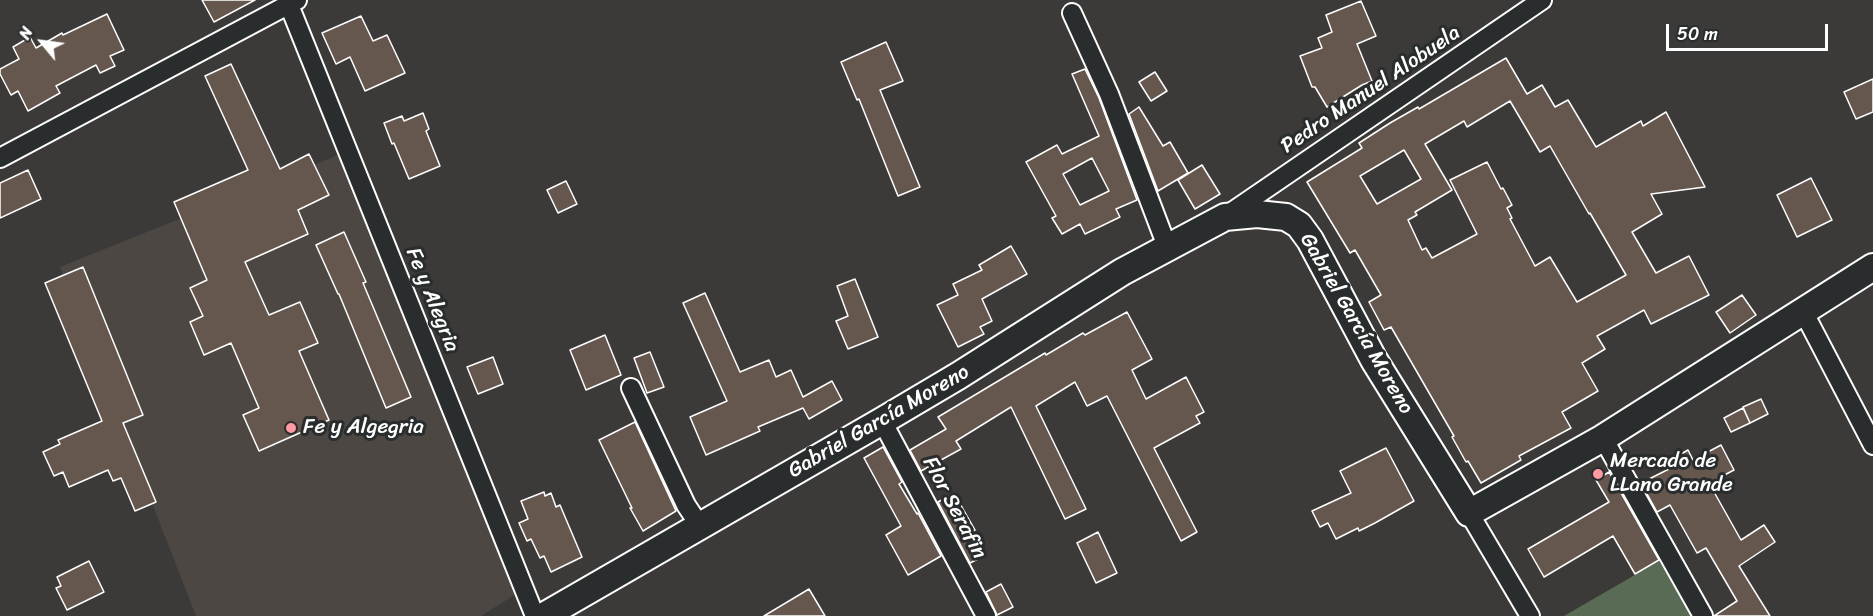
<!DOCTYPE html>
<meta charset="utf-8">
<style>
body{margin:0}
#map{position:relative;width:1873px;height:616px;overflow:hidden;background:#3c3a38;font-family:Sriracha,sans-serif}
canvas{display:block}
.north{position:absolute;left:12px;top:12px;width:60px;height:60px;-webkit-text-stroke:4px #2a2d2e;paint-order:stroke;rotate:299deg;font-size:16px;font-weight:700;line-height:24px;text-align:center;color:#fff}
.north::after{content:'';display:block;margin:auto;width:21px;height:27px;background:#fff;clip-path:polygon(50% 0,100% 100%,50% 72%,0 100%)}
.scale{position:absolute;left:1666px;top:24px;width:162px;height:27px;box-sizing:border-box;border:3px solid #fff;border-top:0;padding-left:8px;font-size:18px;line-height:21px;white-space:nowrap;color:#fff;-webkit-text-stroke:4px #2a2d2e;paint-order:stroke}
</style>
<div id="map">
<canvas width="1873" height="616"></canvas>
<div class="north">N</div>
<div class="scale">50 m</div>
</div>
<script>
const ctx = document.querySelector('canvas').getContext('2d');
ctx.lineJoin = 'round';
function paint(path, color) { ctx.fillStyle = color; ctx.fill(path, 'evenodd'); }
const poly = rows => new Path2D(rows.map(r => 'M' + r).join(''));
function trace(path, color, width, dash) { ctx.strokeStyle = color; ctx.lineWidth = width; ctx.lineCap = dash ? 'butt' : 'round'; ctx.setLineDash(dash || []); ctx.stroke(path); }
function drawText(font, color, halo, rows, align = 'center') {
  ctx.font = font + ' Sriracha,sans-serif'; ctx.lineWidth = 6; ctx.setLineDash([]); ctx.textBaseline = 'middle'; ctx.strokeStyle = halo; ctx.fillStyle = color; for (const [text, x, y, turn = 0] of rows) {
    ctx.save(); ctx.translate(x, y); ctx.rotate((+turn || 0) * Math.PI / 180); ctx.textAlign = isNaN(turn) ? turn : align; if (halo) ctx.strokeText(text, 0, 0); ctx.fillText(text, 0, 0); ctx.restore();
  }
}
const built = poly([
 [346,152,524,589,481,616,196,616,60,267]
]);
const green = poly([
 [1659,561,1693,616,1564,616]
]);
const building = poly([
 [202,0,255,0,214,22,202,0],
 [1361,1,1376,36,1357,44,1372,81,1362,85,1327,107,1315,87,1312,87,1300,56,1322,48,1318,38,1332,32,1326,15,1361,1],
 [107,14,124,50,110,56,115,66,100,73,96,65,56,86,60,93,28,111,18,91,11,95,0,74,0,69,19,59,13,47,30,37,36,48,62,33,63,35,107,14],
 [361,16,373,41,387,35,405,73,365,91,350,57,336,64,322,33,361,16],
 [886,42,903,81,880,90,920,187,898,196,859,99,857,100,841,62,886,42],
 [1506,58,1527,94,1542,85,1555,107,1568,100,1596,147,1641,121,1643,126,1666,112,1705,187,1651,194,1662,214,1632,232,1656,273,1689,256,1709,295,1651,324,1644,310,1597,336,1605,349,1582,363,1598,391,1562,412,1571,428,1519,456,1521,460,1481,483,1468,461,1466,462,1452,437,1454,436,1391,327,1384,330,1369,302,1381,295,1355,250,1350,253,1307,182,1362,148,1359,143,1390,123,1418,107,1419,109,1506,58],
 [1510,101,1540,152,1550,146,1589,214,1590,213,1626,275,1577,302,1550,257,1535,266,1510,219,1512,218,1507,208,1512,205,1503,188,1501,189,1487,162,1450,180,1477,234,1432,258,1426,248,1422,250,1408,220,1417,215,1415,212,1452,190,1425,144,1464,121,1467,127,1510,101],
 [1404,150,1421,179,1377,204,1360,176,1404,150],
 [231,64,280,169,309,154,329,195,298,210,308,234,245,262,269,315,300,302,318,343,299,351,329,420,259,451,243,415,259,408,231,343,204,355,190,322,203,316,190,288,207,280,174,202,248,170,205,76,231,64],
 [1085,69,1099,98,1137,200,1116,209,1120,217,1085,234,1080,224,1062,234,1052,218,1056,216,1026,162,1057,145,1062,154,1099,136,1072,74,1085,69],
 [1092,158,1109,191,1080,205,1063,174,1092,158],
 [1155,72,1167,91,1151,101,1139,82,1155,72],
 [1873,79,1873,112,1856,119,1844,92,1873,79],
 [1139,107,1163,146,1170,142,1188,173,1158,191,1129,114,1139,107],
 [423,113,429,129,426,131,440,166,409,179,394,143,392,144,384,123,402,116,404,121,423,113],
 [1202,165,1220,194,1195,209,1178,180,1202,165],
 [28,170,41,199,0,218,0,183,28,170],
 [1811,178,1832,220,1797,237,1777,195,1811,178],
 [566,181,577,204,558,213,547,190,566,181],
 [344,232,366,282,363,283,411,397,386,408,339,294,338,294,316,245,344,232],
 [1011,246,1027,274,982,299,992,321,980,327,984,334,958,347,937,305,958,295,953,284,982,270,979,265,1011,246],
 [83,267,143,415,123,423,156,502,135,511,121,478,113,481,108,470,69,487,63,472,54,476,43,452,60,444,58,440,102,421,45,283,83,267],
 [855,279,878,337,848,349,836,321,848,316,837,286,855,279],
 [705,293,740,372,769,360,776,377,791,370,803,397,832,381,842,400,809,419,803,408,758,427,760,431,706,455,690,417,727,401,683,303,705,293],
 [1742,295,1756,315,1730,333,1716,312,1742,295],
 [1127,312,1152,359,1132,370,1146,399,1186,377,1204,412,1196,416,1200,423,1154,448,1197,532,1181,541,1107,396,1087,406,1075,382,1036,406,1086,509,1065,519,1011,407,956,441,961,449,921,471,910,450,946,429,938,417,1045,353,1046,355,1083,333,1085,335,1127,312],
 [605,335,621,375,586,390,570,350,605,335],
 [650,352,664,387,647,393,634,358,650,352],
 [493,357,503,384,478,394,467,367,493,357],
 [1761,399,1768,414,1750,423,1743,407,1761,399],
 [1743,408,1750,423,1731,432,1724,418,1743,408],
 [635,422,676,511,643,531,630,508,632,508,599,440,635,422],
 [1721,445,1734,470,1709,483,1741,540,1764,525,1775,542,1739,566,1770,616,1714,616,1737,601,1706,548,1697,553,1670,505,1657,512,1641,483,1675,466,1672,459,1688,450,1693,460,1721,445],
 [883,447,902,482,899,484,917,514,918,513,941,556,908,575,886,535,901,526,864,458,883,447],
 [1386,448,1414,501,1375,523,1359,531,1358,528,1336,539,1328,523,1320,527,1312,511,1351,493,1340,471,1386,448],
 [1609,472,1659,560,1635,574,1613,536,1544,577,1528,549,1609,502,1596,480,1609,472],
 [544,492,545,496,551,493,556,507,560,505,582,557,551,572,544,556,540,558,531,539,527,541,519,523,528,519,521,501,544,492],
 [954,493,975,530,973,531,984,556,970,563,938,502,954,493],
 [1098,532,1117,573,1096,583,1077,543,1098,532],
 [89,561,104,592,67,610,56,588,61,586,57,577,89,561],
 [1001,584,1013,607,997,615,986,592,1001,584],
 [809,589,825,616,764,616,809,589]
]);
const street = poly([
 [287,0,535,616],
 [1072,13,1109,94,1168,249],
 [0,158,297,0],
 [1226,216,1542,0],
 [1803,311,1873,445],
 [631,388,686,505,700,526],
 [882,421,986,616],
 [1603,438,1703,616],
 [1469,513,1530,616]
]);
const secondary = poly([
 [544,616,882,421,958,376,1122,272,1225,217,1257,214,1286,217,1299,225,1310,240,1374,360,1469,513,1603,438,1873,267]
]);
const markers = [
 [291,428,6,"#ff9aa2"],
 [1598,474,6,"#ff9aa2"]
];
const streetNames = [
 ["Pedro Manuel Alobuela",1371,90,-34],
 ["Fe y Alegria",432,300,68],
 ["Gabriel García Moreno",1356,324,60],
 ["Gabriel García Moreno",879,422,-30],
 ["Flor Serafin",954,508,62]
];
const poiNames = [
 ["Fe y Algegria",303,428],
 ["Mercado de",1610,462],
 ["LLano Grande",1610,486]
];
paint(built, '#4d4743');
paint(green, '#596b55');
paint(building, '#66574e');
trace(building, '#fff', 1.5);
trace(street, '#fff', 22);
trace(secondary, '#fff', 30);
trace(street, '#2a2d2e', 18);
trace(secondary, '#2a2d2e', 26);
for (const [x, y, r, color] of markers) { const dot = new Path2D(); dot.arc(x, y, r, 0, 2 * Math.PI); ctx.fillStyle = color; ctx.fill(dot); trace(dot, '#2a2d2e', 2); }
drawText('21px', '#fff', '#2a2d2e', streetNames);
drawText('21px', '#fff', '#2a2d2e', poiNames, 'left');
</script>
